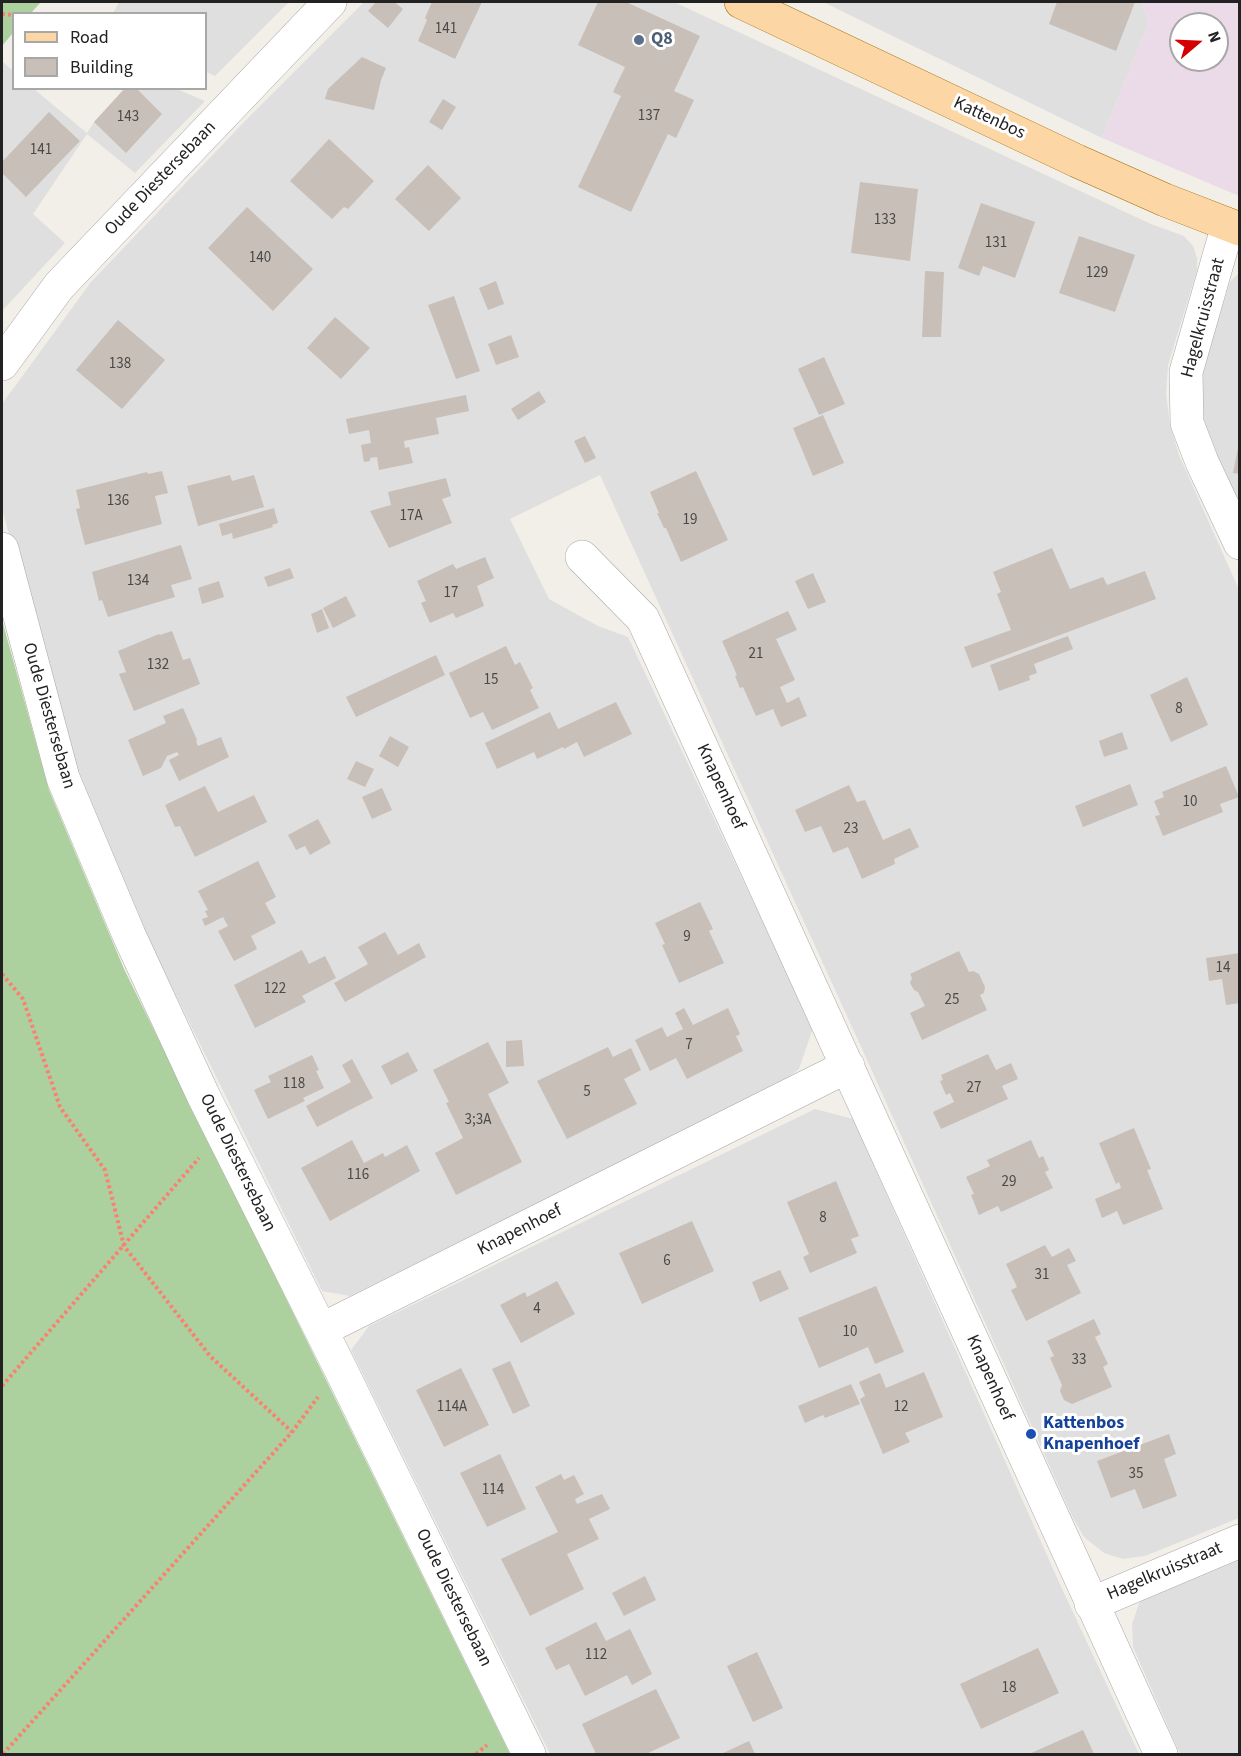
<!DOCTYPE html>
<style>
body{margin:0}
#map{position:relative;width:1241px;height:1756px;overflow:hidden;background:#f2efe9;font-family:"Source Sans 3",sans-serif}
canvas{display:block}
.frame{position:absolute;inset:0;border:3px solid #222;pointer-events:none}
.legend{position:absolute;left:12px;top:12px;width:195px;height:78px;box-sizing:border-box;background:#fff;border:2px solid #a7a7a7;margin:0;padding:8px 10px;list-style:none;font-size:18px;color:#222}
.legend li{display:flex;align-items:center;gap:12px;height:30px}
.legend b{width:30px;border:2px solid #a7a7a7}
.north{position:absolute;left:1169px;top:12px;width:60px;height:60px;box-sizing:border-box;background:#fff;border:2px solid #a7a7a7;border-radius:50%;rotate:71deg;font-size:16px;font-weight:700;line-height:24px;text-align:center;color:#222}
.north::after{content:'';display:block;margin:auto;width:21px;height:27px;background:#d40000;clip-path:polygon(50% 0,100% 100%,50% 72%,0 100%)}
</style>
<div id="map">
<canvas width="1241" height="1756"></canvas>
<div class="frame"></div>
<ul class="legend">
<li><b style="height:8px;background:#fcd6a4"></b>Road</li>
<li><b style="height:16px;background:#c7bfb8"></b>Building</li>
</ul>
<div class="north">N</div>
</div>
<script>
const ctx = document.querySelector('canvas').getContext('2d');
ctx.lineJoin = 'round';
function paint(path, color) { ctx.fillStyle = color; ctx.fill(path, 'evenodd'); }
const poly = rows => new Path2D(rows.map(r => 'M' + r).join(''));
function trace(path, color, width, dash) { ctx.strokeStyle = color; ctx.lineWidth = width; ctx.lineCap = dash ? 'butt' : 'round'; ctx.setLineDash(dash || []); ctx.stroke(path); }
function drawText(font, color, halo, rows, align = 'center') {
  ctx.font = font + ' "Source Sans 3",sans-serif'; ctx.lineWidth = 6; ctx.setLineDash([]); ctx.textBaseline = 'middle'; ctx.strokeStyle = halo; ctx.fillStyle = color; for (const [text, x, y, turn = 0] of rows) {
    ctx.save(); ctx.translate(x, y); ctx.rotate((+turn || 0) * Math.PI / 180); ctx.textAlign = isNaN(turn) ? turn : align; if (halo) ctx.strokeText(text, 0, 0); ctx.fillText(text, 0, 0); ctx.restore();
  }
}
const residential = poly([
 [119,2,289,2,215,76,206,72,206,14,113,13],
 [364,2,674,2,1151,224,1184,236,1193,246,1197,258,1197,270,1168,365,1166,394,1170,424,1179,455,1240,592,1239,1518,1145,1556,1123,1559,1104,1553,1084,1537,1072,1516,863,1051,600,475,510,519,549,599,598,626,628,637,813,1028,799,1069,784,1081,350,1296,322,1291,156,955,76,774,2,509,2,404,91,282,249,117],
 [823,2,1142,2,1149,22,1102,138],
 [2,61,13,71,14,88,34,89,87,133,94,122,125,89,177,89,205,101,135,173,87,134,33,214,65,243,2,311],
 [1239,273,1239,510,1201,416,1198,386,1230,282],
 [815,1109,853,1119,1058,1580,1139,1754,550,1754,351,1350,369,1326],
 [1239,1559,1239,1754,1180,1754,1133,1647,1132,1624,1141,1598]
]);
const industrial = poly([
 [1142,2,1239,2,1239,196,1102,138,1149,22],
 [1181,24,1217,24,1217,60,1181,60]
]);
const forest = poly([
 [2,2,41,2,31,13,14,14,13,33,2,46],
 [2,620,49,790,124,969,510,1754,2,1754]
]);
const building = poly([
 [376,2,394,2,403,9,388,28,368,11],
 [432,2,482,2,455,59,418,41,427,20,425,18],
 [598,2,626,2,700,36,674,91,694,100,676,138,668,134,631,212,578,187,621,96,613,92,625,67,578,45],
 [1057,2,1135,2,1116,51,1049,24],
 [362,57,386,68,381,80,374,110,325,99,328,89],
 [125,88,136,88,162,114,126,153,94,122],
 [443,99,456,107,442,130,429,122],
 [49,112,80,141,26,197,2,173,2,162],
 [329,139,374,181,348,209,344,207,332,219,290,181],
 [428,165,461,198,429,231,395,199],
 [860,182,918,189,910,261,851,253],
 [981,203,1035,222,1015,278,983,266,979,276,958,268],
 [247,207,313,269,273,311,208,248],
 [1079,236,1135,255,1115,312,1059,293],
 [925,271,944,272,941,337,922,337],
 [496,281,504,304,488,310,479,288],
 [454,296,480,371,456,379,428,305],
 [335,317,370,348,341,379,307,348],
 [118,320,165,360,122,409,76,370],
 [511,335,519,357,496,365,488,344],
 [824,357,845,404,819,415,798,369],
 [539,391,546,402,518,420,511,409],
 [466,395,469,411,436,418,439,434,404,441,405,448,409,447,413,463,379,470,377,457,370,458,370,461,364,462,361,445,371,443,369,430,349,434,346,419],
 [823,415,844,463,813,476,793,428],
 [585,436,596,458,585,463,574,441],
 [1238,448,1240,448,1240,474,1233,473],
 [162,471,168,493,155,496,162,524,85,545,76,509,80,508,76,490,147,472,148,474],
 [696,471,728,540,681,562,666,528,664,528,657,513,659,513,650,492],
 [230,475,232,481,254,475,264,507,198,526,187,486],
 [446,478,451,496,442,499,452,523,389,548,370,511,391,505,388,492],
 [274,508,278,523,272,525,273,527,233,539,232,533,222,536,219,524],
 [181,545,192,579,171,585,175,597,108,617,102,600,99,601,92,572],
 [1052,548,1070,589,1103,577,1107,585,1145,571,1156,599,972,668,964,647,1011,630,997,594,1001,592,993,572],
 [485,557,494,578,477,586,484,606,456,618,453,613,430,623,421,603,426,601,417,581,453,564,456,569],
 [290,568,294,578,268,587,264,577],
 [813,573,826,602,808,609,795,581],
 [219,581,224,597,202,604,198,588],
 [346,596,356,616,333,628,323,608],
 [322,609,329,628,317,633,311,614],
 [788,611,797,630,776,639,795,680,780,687,787,703,799,697,807,716,781,727,773,709,756,716,743,687,740,688,735,676,737,675,722,641],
 [172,631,183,660,190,658,200,684,134,711,119,674,126,672,118,651,159,634,160,635],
 [1068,636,1073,649,1034,664,1037,673,1029,676,1030,680,999,691,990,665],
 [506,646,515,665,520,662,533,688,530,690,539,708,492,730,483,712,470,718,449,673],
 [436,655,445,675,356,717,346,697],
 [1187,677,1208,725,1171,742,1150,695],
 [616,702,632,734,584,757,577,742,564,749,563,747,537,759,534,752,497,769,485,743,550,712,558,729],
 [183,708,197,740,196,741,198,746,221,737,229,757,179,781,169,760,179,755,177,752,167,756,161,768,143,776,128,740,166,723,163,716],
 [1122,732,1128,749,1104,757,1099,741],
 [390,736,409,747,398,767,379,756],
 [356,761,374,769,365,787,347,779],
 [1226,766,1239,797,1220,804,1223,812,1163,836,1155,816,1160,815,1154,801,1164,797,1162,792],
 [1130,784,1138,805,1083,827,1075,806],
 [849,785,857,802,865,800,883,840,910,828,919,847,894,859,895,864,862,879,848,847,833,853,821,826,805,832,795,810],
 [205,786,218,812,254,795,267,822,195,857,180,826,175,827,165,805],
 [382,788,392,810,372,819,362,797],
 [318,819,331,843,310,855,305,846,296,850,288,835],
 [258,861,276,897,265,903,276,923,251,936,257,949,234,961,218,931,228,926,223,917,205,926,202,919,208,917,205,911,208,910,198,891],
 [700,902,713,929,709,931,724,963,679,983,662,945,665,944,655,923],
 [385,932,398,955,419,943,426,957,345,1002,334,983,368,964,358,947],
 [302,950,309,964,325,956,336,978,302,996,306,1002,255,1028,234,985],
 [959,951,969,972,973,971,979,974,985,987,984,993,980,995,987,1010,922,1040,910,1013,925,1006,918,992,914,990,910,983,912,978,910,974],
 [1240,953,1240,1003,1226,1005,1222,979,1209,981,1206,958],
 [684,1008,693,1025,728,1008,740,1034,736,1036,743,1051,687,1079,676,1058,650,1071,635,1040,662,1027,667,1037,683,1029,675,1013],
 [522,1040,524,1066,506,1067,506,1041],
 [488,1042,509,1083,488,1094,522,1162,456,1195,435,1153,463,1138,446,1103,449,1102,433,1070],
 [608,1047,613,1057,631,1048,641,1070,624,1079,637,1104,567,1139,537,1081],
 [408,1052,418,1071,391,1085,381,1066],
 [988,1054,996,1070,1011,1063,1018,1079,1002,1086,1008,1099,941,1129,933,1112,954,1102,950,1093,946,1095,940,1081,943,1080,941,1075],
 [312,1055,319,1070,316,1071,324,1088,303,1098,305,1101,268,1119,254,1090,271,1082,268,1076],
 [352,1059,373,1098,317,1127,306,1106,351,1082,342,1065],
 [1134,1128,1151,1169,1147,1170,1163,1209,1123,1225,1117,1211,1102,1218,1095,1199,1121,1188,1119,1182,1116,1184,1099,1143],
 [352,1140,364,1163,383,1153,385,1157,407,1145,420,1171,330,1221,301,1168],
 [1031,1140,1039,1158,1043,1156,1049,1170,1045,1172,1053,1188,1001,1212,998,1206,979,1215,971,1195,974,1194,966,1177,990,1166,987,1160],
 [836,1181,859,1236,851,1239,857,1253,810,1273,803,1257,809,1254,787,1202],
 [692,1221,714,1271,642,1304,619,1253],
 [1045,1245,1052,1257,1069,1248,1076,1261,1067,1265,1081,1293,1026,1321,1011,1290,1017,1287,1006,1264],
 [780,1270,789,1289,760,1302,752,1282],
 [557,1281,575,1314,521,1343,500,1305,525,1292,527,1297],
 [876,1286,904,1352,875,1364,868,1347,819,1368,798,1318],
 [1094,1319,1101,1334,1095,1337,1108,1364,1103,1367,1112,1387,1072,1404,1064,1400,1060,1391,1062,1385,1050,1358,1054,1356,1047,1341],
 [510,1361,530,1406,513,1414,492,1369],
 [461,1368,489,1425,444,1447,416,1390],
 [924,1372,943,1417,905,1433,910,1442,883,1454,860,1399,865,1396,859,1382,880,1373,886,1388],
 [851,1384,860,1404,825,1418,823,1415,805,1423,798,1406],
 [1169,1434,1176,1454,1164,1459,1177,1496,1143,1509,1135,1489,1111,1498,1097,1461],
 [500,1454,526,1509,487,1527,460,1473],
 [561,1474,564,1480,574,1475,584,1494,575,1499,577,1504,602,1494,610,1509,589,1519,599,1539,567,1554,584,1589,530,1616,501,1559,558,1532,535,1487],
 [645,1576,656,1600,624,1616,612,1593],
 [596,1622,606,1641,630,1629,652,1674,632,1685,627,1675,585,1696,569,1664,556,1670,545,1648],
 [1038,1648,1059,1693,981,1729,960,1684],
 [757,1652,783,1708,753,1722,727,1666],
 [656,1689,680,1738,646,1754,596,1754,582,1724],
 [1083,1730,1094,1754,1029,1754],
 [749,1741,755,1754,721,1754]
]);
const path = poly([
 [2,14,14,15],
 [2,974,23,999,60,1107,105,1170,124,1246,210,1356,292,1432],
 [2,1386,199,1158],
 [3,1754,292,1432,318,1397],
 [476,1754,487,1745]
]);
const minor = poly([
 [1228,225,1186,372,1187,423,1202,462,1240,543],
 [2,364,59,286,330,2],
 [2,549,63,778,129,935,203,1095,340,1368,529,1754],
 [582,557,643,619,1161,1754],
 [321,1330,848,1066],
 [1091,1604,1240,1541]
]);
const major = poly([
 [741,2,1077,161,1165,200,1240,229]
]);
const markers = [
 [639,40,6,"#5c6f8a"],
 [1031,1434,6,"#1a4fb4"]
];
const numberNames = [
 ["141",446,30],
 ["137",649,117],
 ["143",128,118],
 ["141",41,151],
 ["133",885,221],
 ["131",996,244],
 ["140",260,259],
 ["129",1097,274],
 ["138",120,365],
 ["136",118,502],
 ["17A",411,517],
 ["19",690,521],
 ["134",138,582],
 ["17",451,594],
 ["21",756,655],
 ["132",158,666],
 ["15",491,681],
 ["8",1179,710],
 ["10",1190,803],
 ["23",851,830],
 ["9",687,938],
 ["14",1223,969],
 ["122",275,990],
 ["25",952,1001],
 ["7",689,1046],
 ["118",294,1085],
 ["27",974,1089],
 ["5",587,1093],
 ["3;3A",478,1121],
 ["116",358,1176],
 ["29",1009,1183],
 ["8",823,1219],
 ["6",667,1262],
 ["31",1042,1276],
 ["4",537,1310],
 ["10",850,1333],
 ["33",1079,1361],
 ["114A",452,1408],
 ["12",901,1408],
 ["35",1136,1475],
 ["114",493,1491],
 ["112",596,1656],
 ["18",1009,1689]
];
const serviceNames = [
 ["Q8",651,40]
];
const streetNames = [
 ["Kattenbos",989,119,25],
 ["Oude Diestersebaan",161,179,-46],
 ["Hagelkruisstraat",1204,318,-75],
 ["Oude Diestersebaan",48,716,74],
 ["Knapenhoef",720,787,65],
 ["Oude Diestersebaan",237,1163,64],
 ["Knapenhoef",520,1231,-27],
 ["Knapenhoef",989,1378,66],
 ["Hagelkruisstraat",1165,1572,-23],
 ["Oude Diestersebaan",453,1598,64]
];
const transitNames = [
 ["Kattenbos",1043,1424],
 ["Knapenhoef",1043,1445]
];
paint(residential, '#e0dfdf');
paint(industrial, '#ebdbe8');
paint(forest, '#add19e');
paint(building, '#c7bfb8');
trace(minor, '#a9a9a9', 34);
trace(major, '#a06b00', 34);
trace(path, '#fa8072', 4, [3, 3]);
trace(minor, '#fff', 33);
trace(major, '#fcd6a4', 33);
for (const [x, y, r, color] of markers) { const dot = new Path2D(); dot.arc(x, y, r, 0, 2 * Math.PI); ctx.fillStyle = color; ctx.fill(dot); trace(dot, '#fff', 2); }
drawText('15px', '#4b4948', null, numberNames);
drawText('bold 18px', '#4e5e75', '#fff', serviceNames, 'left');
drawText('18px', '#222', '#fff', streetNames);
drawText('bold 18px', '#164399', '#fff', transitNames, 'left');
</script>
